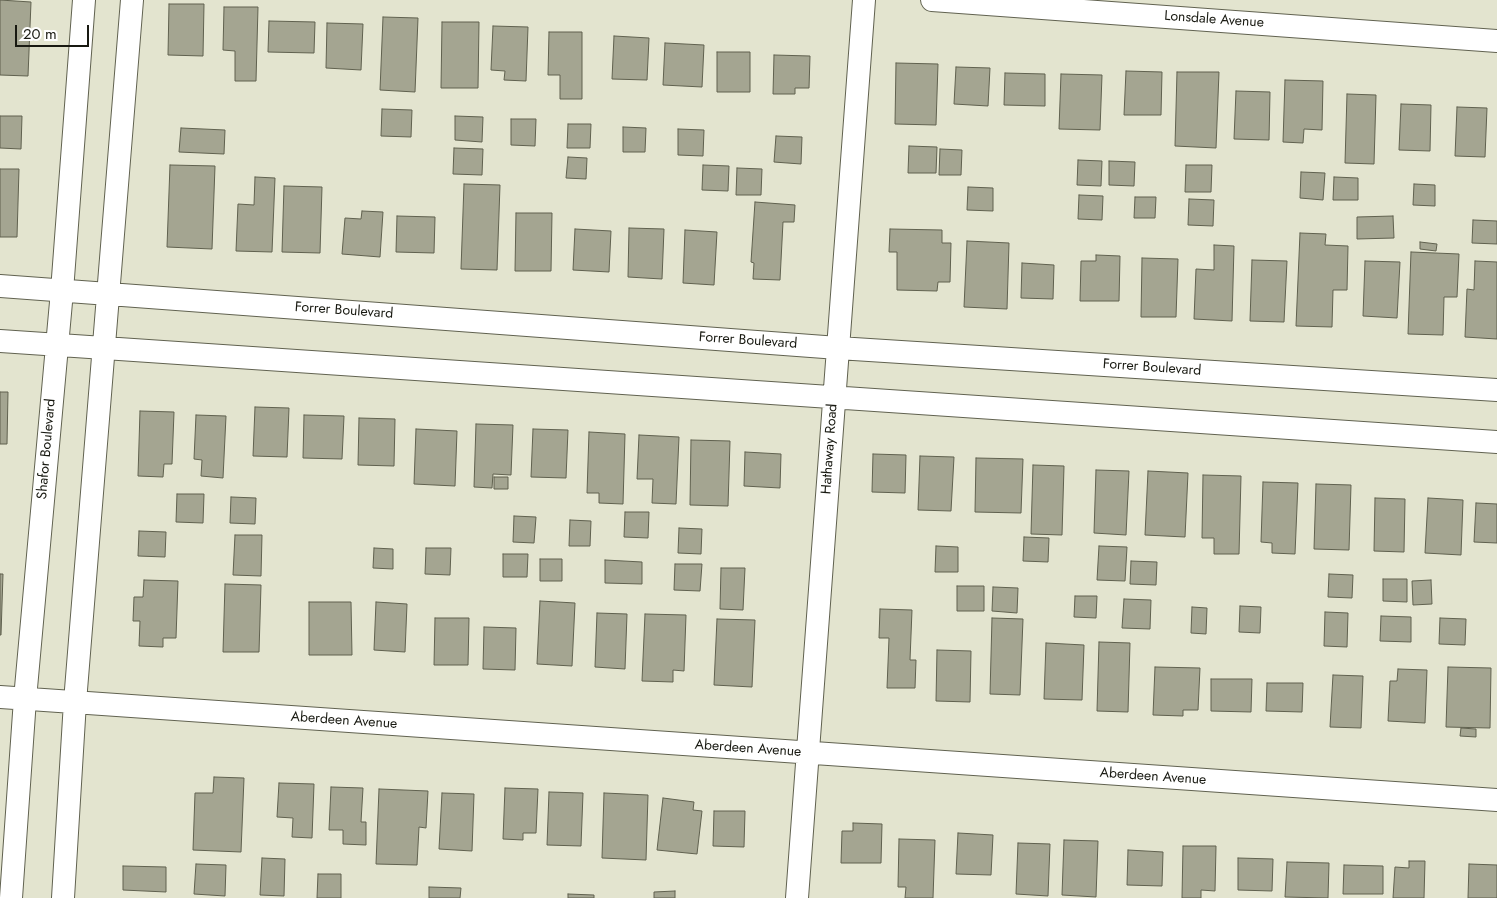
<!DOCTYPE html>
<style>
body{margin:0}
#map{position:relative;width:1497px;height:898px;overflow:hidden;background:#e3e4cf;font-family:Jost,sans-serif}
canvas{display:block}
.scale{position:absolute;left:15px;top:25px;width:74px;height:22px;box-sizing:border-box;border:2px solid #181911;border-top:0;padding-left:6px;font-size:15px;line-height:18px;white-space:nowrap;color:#181911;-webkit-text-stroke:4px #fff;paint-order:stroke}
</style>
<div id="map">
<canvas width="1497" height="898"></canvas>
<div class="scale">20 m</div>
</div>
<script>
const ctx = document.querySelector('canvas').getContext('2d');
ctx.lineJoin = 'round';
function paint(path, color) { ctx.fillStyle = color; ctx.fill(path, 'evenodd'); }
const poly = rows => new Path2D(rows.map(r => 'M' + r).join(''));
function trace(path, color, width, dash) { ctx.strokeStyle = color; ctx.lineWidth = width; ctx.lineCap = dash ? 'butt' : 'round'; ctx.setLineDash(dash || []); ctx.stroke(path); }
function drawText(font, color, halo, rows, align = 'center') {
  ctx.font = font + ' Jost,sans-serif'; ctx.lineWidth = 4; ctx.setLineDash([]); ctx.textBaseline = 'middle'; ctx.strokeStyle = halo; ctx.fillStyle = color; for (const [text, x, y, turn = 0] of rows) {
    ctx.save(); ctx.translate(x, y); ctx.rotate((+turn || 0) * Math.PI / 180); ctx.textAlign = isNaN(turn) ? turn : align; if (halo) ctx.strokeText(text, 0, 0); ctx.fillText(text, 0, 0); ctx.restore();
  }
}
const building = poly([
 [0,0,31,2,28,76,0,75,0,0],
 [169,4,204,4,203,56,168,55,169,4],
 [224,7,258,7,256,81,235,81,235,51,223,50,224,7],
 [383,17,418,18,415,92,380,90,383,17],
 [269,21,315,22,314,53,268,52,269,21],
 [442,22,479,22,478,88,441,88,442,22],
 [327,23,363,24,361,70,326,68,327,23],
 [493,26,528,27,526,81,504,80,505,71,491,70,493,26],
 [549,32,582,32,582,99,560,99,560,75,548,75,549,32],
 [614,36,649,38,647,80,612,79,614,36],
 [665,43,704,45,702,87,663,85,665,43],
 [717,52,750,52,750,92,717,92,717,52],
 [774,55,810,56,809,88,795,88,795,94,773,94,774,55],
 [896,63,938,64,936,125,895,124,896,63],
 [956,67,990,68,988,106,954,104,956,67],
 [1126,71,1162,72,1161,115,1124,115,1126,71],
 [1177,72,1219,72,1216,148,1175,146,1177,72],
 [1005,73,1045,74,1045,106,1004,105,1005,73],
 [1061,74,1102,75,1100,130,1059,129,1061,74],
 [1285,80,1323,81,1322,130,1304,129,1303,143,1283,142,1285,80],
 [1236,91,1270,92,1269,140,1234,139,1236,91],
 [1347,94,1376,95,1374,164,1345,163,1347,94],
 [1401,104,1431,105,1430,151,1399,150,1401,104],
 [1457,107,1487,108,1485,157,1455,156,1457,107],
 [382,109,412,110,411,137,381,136,382,109],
 [0,116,22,116,21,149,0,148,0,116],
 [455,116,483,117,482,142,455,140,455,116],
 [511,119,536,119,535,146,511,145,511,119],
 [568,124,591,124,590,148,567,148,568,124],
 [623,127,646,128,645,152,623,152,623,127],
 [181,128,225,130,224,154,179,152,181,128],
 [678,129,704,130,703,156,678,155,678,129],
 [776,136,802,137,801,164,774,162,776,136],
 [909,146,937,147,936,173,908,173,909,146],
 [454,148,483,149,482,175,453,174,454,148],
 [940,149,962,150,961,175,939,175,940,149],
 [568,157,587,158,586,179,566,178,568,157],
 [1078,160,1102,161,1101,186,1077,185,1078,160],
 [1109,161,1135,162,1134,186,1109,185,1109,161],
 [170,165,215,166,212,249,167,247,170,165],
 [703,165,729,166,728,191,702,190,703,165],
 [1186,165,1212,165,1211,192,1185,192,1186,165],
 [737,168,762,169,761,195,736,195,737,168],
 [0,169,19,169,17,237,0,237,0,169],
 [1301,172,1325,173,1323,200,1300,198,1301,172],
 [255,177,275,178,272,252,236,251,238,204,254,205,255,177],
 [1334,177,1358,178,1358,200,1333,200,1334,177],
 [464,184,500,185,497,270,461,269,464,184],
 [1414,184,1435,185,1435,206,1413,205,1414,184],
 [284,186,322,187,320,253,282,252,284,186],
 [968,187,993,188,993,211,967,210,968,187],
 [1079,195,1103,196,1102,220,1078,219,1079,195],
 [1135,197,1156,197,1155,218,1134,218,1135,197],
 [1189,199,1214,200,1213,226,1188,225,1189,199],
 [755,202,795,205,794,222,783,222,780,280,753,279,754,263,751,262,755,202],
 [362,211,383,212,380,257,342,254,345,218,361,219,362,211],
 [516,213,552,213,551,271,515,271,516,213],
 [397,216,435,217,434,253,396,252,397,216],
 [1393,216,1394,238,1357,239,1357,217,1393,216],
 [1473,220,1497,221,1497,244,1472,243,1473,220],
 [629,228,664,229,662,279,628,277,629,228],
 [575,229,611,231,609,272,573,270,575,229],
 [890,229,942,230,942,243,951,243,950,282,938,282,937,291,897,290,897,252,889,252,890,229],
 [685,230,717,232,714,285,683,283,685,230],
 [1300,233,1326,234,1325,245,1348,246,1347,290,1333,290,1332,327,1296,326,1300,233],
 [967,241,1009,243,1007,309,964,307,967,241],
 [1420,242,1437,244,1436,251,1420,249,1420,242],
 [1214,245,1234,246,1232,321,1194,319,1196,269,1214,270,1214,245],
 [1411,252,1459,254,1457,297,1444,297,1443,335,1408,334,1411,252],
 [1096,255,1120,256,1119,301,1080,301,1081,261,1096,261,1096,255],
 [1142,258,1178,259,1176,317,1141,317,1142,258],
 [1252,260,1287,261,1284,322,1250,321,1252,260],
 [1365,261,1400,262,1397,318,1363,316,1365,261],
 [1475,261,1497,262,1497,339,1465,337,1467,289,1474,290,1475,261],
 [1022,263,1054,265,1053,299,1021,298,1022,263],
 [0,392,8,392,7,444,0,444,0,392],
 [255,407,289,408,287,457,253,456,255,407],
 [140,411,174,412,172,464,164,464,163,477,138,476,140,411],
 [196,415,226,416,223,478,201,476,202,460,194,459,196,415],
 [304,415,344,416,342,459,303,458,304,415],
 [359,418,395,419,394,466,358,465,359,418],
 [476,424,513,425,511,475,493,474,492,488,474,487,476,424],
 [416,429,457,431,455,486,414,484,416,429],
 [533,429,568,430,566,478,531,477,533,429],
 [589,432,625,434,623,504,599,503,599,493,587,493,589,432],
 [639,435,679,437,676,504,652,503,653,479,637,479,639,435],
 [691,440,730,441,728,506,690,505,691,440],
 [745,452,781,454,780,488,744,486,745,452],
 [873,454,906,455,905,493,872,492,873,454],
 [920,456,954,457,951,511,918,510,920,456],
 [976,458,1023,459,1021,513,975,512,976,458],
 [1033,465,1064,466,1062,535,1031,534,1033,465],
 [1096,470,1129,471,1126,535,1094,533,1096,470],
 [1148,471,1188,473,1185,537,1145,535,1148,471],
 [1203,475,1241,476,1239,554,1214,554,1214,538,1202,538,1203,475],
 [494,477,508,477,508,489,494,489,494,477],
 [1263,482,1298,483,1295,554,1272,553,1272,543,1261,542,1263,482],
 [1316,484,1351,485,1349,550,1314,549,1316,484],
 [177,494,204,494,203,523,176,522,177,494],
 [231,497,256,498,255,524,230,523,231,497],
 [1375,498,1405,499,1404,552,1374,551,1375,498],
 [1428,498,1463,500,1461,555,1425,553,1428,498],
 [1476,503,1497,504,1497,543,1474,542,1476,503],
 [625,512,649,512,648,538,624,537,625,512],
 [514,516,536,517,534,543,513,542,514,516],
 [570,520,591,521,590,546,569,546,570,520],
 [679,528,702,529,701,554,678,553,679,528],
 [139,531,166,532,165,557,138,556,139,531],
 [235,535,262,535,261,576,233,575,235,535],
 [1024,537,1049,538,1048,562,1023,561,1024,537],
 [936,546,958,547,958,572,935,572,936,546],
 [1099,546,1127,547,1125,581,1097,580,1099,546],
 [374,548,393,549,393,569,373,568,374,548],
 [426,548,451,548,450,575,425,574,426,548],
 [503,554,528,554,527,577,503,577,503,554],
 [540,559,562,559,562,581,540,581,540,559],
 [605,560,642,562,642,584,605,583,605,560],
 [1131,561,1157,562,1156,585,1130,584,1131,561],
 [675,564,702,564,700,591,674,590,675,564],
 [721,568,745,568,743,610,720,609,721,568],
 [0,574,3,574,1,635,0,635,0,574],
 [1329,574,1353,575,1352,598,1328,597,1329,574],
 [1383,579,1407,579,1407,602,1383,601,1383,579],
 [144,580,178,581,176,638,163,638,163,647,139,646,140,621,133,621,134,597,143,597,144,580],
 [1431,580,1432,604,1413,605,1412,581,1431,580],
 [225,584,261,585,259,652,223,652,225,584],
 [957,586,984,586,984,611,957,611,957,586],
 [993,587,1018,588,1017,613,992,611,993,587],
 [1075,596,1097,596,1096,618,1074,617,1075,596],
 [1124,599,1151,600,1150,629,1122,628,1124,599],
 [540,601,575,603,572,666,537,664,540,601],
 [309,602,351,602,352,655,309,655,309,602],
 [376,602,407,604,405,652,374,650,376,602],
 [1240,606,1261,607,1260,633,1239,632,1240,606],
 [1192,607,1207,608,1206,634,1191,633,1192,607],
 [880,609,912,610,910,660,916,660,915,688,887,688,889,638,879,638,880,609],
 [1325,612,1348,613,1347,647,1324,646,1325,612],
 [597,613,627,614,625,669,595,667,597,613],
 [645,614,686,615,684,671,673,670,673,682,642,681,645,614],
 [1381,616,1411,617,1411,642,1380,641,1381,616],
 [435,618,469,618,468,665,434,665,435,618],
 [992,618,1023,619,1020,695,990,694,992,618],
 [1440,618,1466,619,1465,645,1439,644,1440,618],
 [717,619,755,620,752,687,714,685,717,619],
 [484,627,516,628,515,670,483,669,484,627],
 [1099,642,1130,643,1128,712,1097,711,1099,642],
 [1046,643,1084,645,1082,700,1044,699,1046,643],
 [937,650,971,651,970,702,936,701,937,650],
 [1155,667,1200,668,1198,710,1183,710,1183,716,1153,715,1155,667],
 [1448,667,1491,668,1490,728,1446,727,1448,667],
 [1398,669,1427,670,1425,723,1388,721,1390,681,1397,681,1398,669],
 [1333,675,1363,676,1361,728,1330,727,1333,675],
 [1211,679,1252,679,1251,712,1211,711,1211,679],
 [1267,683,1303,683,1302,712,1266,711,1267,683],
 [1461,728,1476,729,1476,737,1460,736,1461,728],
 [214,777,244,778,241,852,193,850,195,793,213,793,214,777],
 [279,783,314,784,312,838,292,837,293,818,277,817,279,783],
 [331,787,363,788,361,822,366,822,366,845,343,844,343,830,329,830,331,787],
 [505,788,538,789,536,833,523,833,523,840,503,839,505,788],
 [379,789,428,791,426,828,419,827,417,865,376,864,379,789],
 [549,792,583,793,581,846,547,845,549,792],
 [442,793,474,794,472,851,439,849,442,793],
 [604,793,648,795,646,860,602,858,604,793],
 [663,798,694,802,693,810,702,811,697,854,657,850,663,798],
 [714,811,745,811,744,847,713,846,714,811],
 [853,823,882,824,881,863,841,863,842,831,853,831,853,823],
 [958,833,993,835,991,875,956,874,958,833],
 [899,839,935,840,933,898,905,898,906,887,898,887,899,839],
 [1064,840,1098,841,1096,897,1062,895,1064,840],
 [1018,843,1050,844,1048,896,1016,894,1018,843],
 [1183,846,1216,846,1215,891,1201,890,1201,898,1182,898,1183,846],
 [1128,850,1163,852,1162,886,1127,885,1128,850],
 [262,858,285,859,284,896,260,895,262,858],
 [1238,858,1273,859,1272,891,1238,890,1238,858],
 [1409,861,1425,861,1424,898,1393,898,1395,867,1409,868,1409,861],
 [1287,862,1329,863,1328,898,1285,897,1287,862],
 [196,864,226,865,225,896,194,894,196,864],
 [1469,864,1497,865,1497,898,1468,898,1469,864],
 [1344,865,1383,866,1383,894,1343,894,1344,865],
 [123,866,166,867,166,892,123,890,123,866],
 [318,874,341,874,341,898,317,898,318,874],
 [429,887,461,888,460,898,429,898,429,887],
 [675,891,675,898,654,898,654,892,675,891],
 [568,894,594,895,594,898,568,898,568,894]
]);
const street = poly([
 [932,0,1497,41],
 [0,286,838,348,1497,390],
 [0,341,1497,442],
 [0,697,1497,800],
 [11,898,25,699,62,291,84,0],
 [63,898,75,702,132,0],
 [797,898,864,0]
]);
const streetNames = [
 ["Lonsdale Avenue",1214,20,4],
 ["Forrer Boulevard",344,311,4],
 ["Forrer Boulevard",748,341,4],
 ["Forrer Boulevard",1152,368,4],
 ["Shafor Boulevard",47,449,-85],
 ["Hathaway Road",830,449,-86],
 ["Aberdeen Avenue",344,721,4],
 ["Aberdeen Avenue",748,749,4],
 ["Aberdeen Avenue",1153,777,4]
];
paint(building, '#a4a591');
trace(building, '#60614f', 1);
trace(street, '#616250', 24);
trace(street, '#fff', 22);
drawText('14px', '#181911', '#fff', streetNames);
</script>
